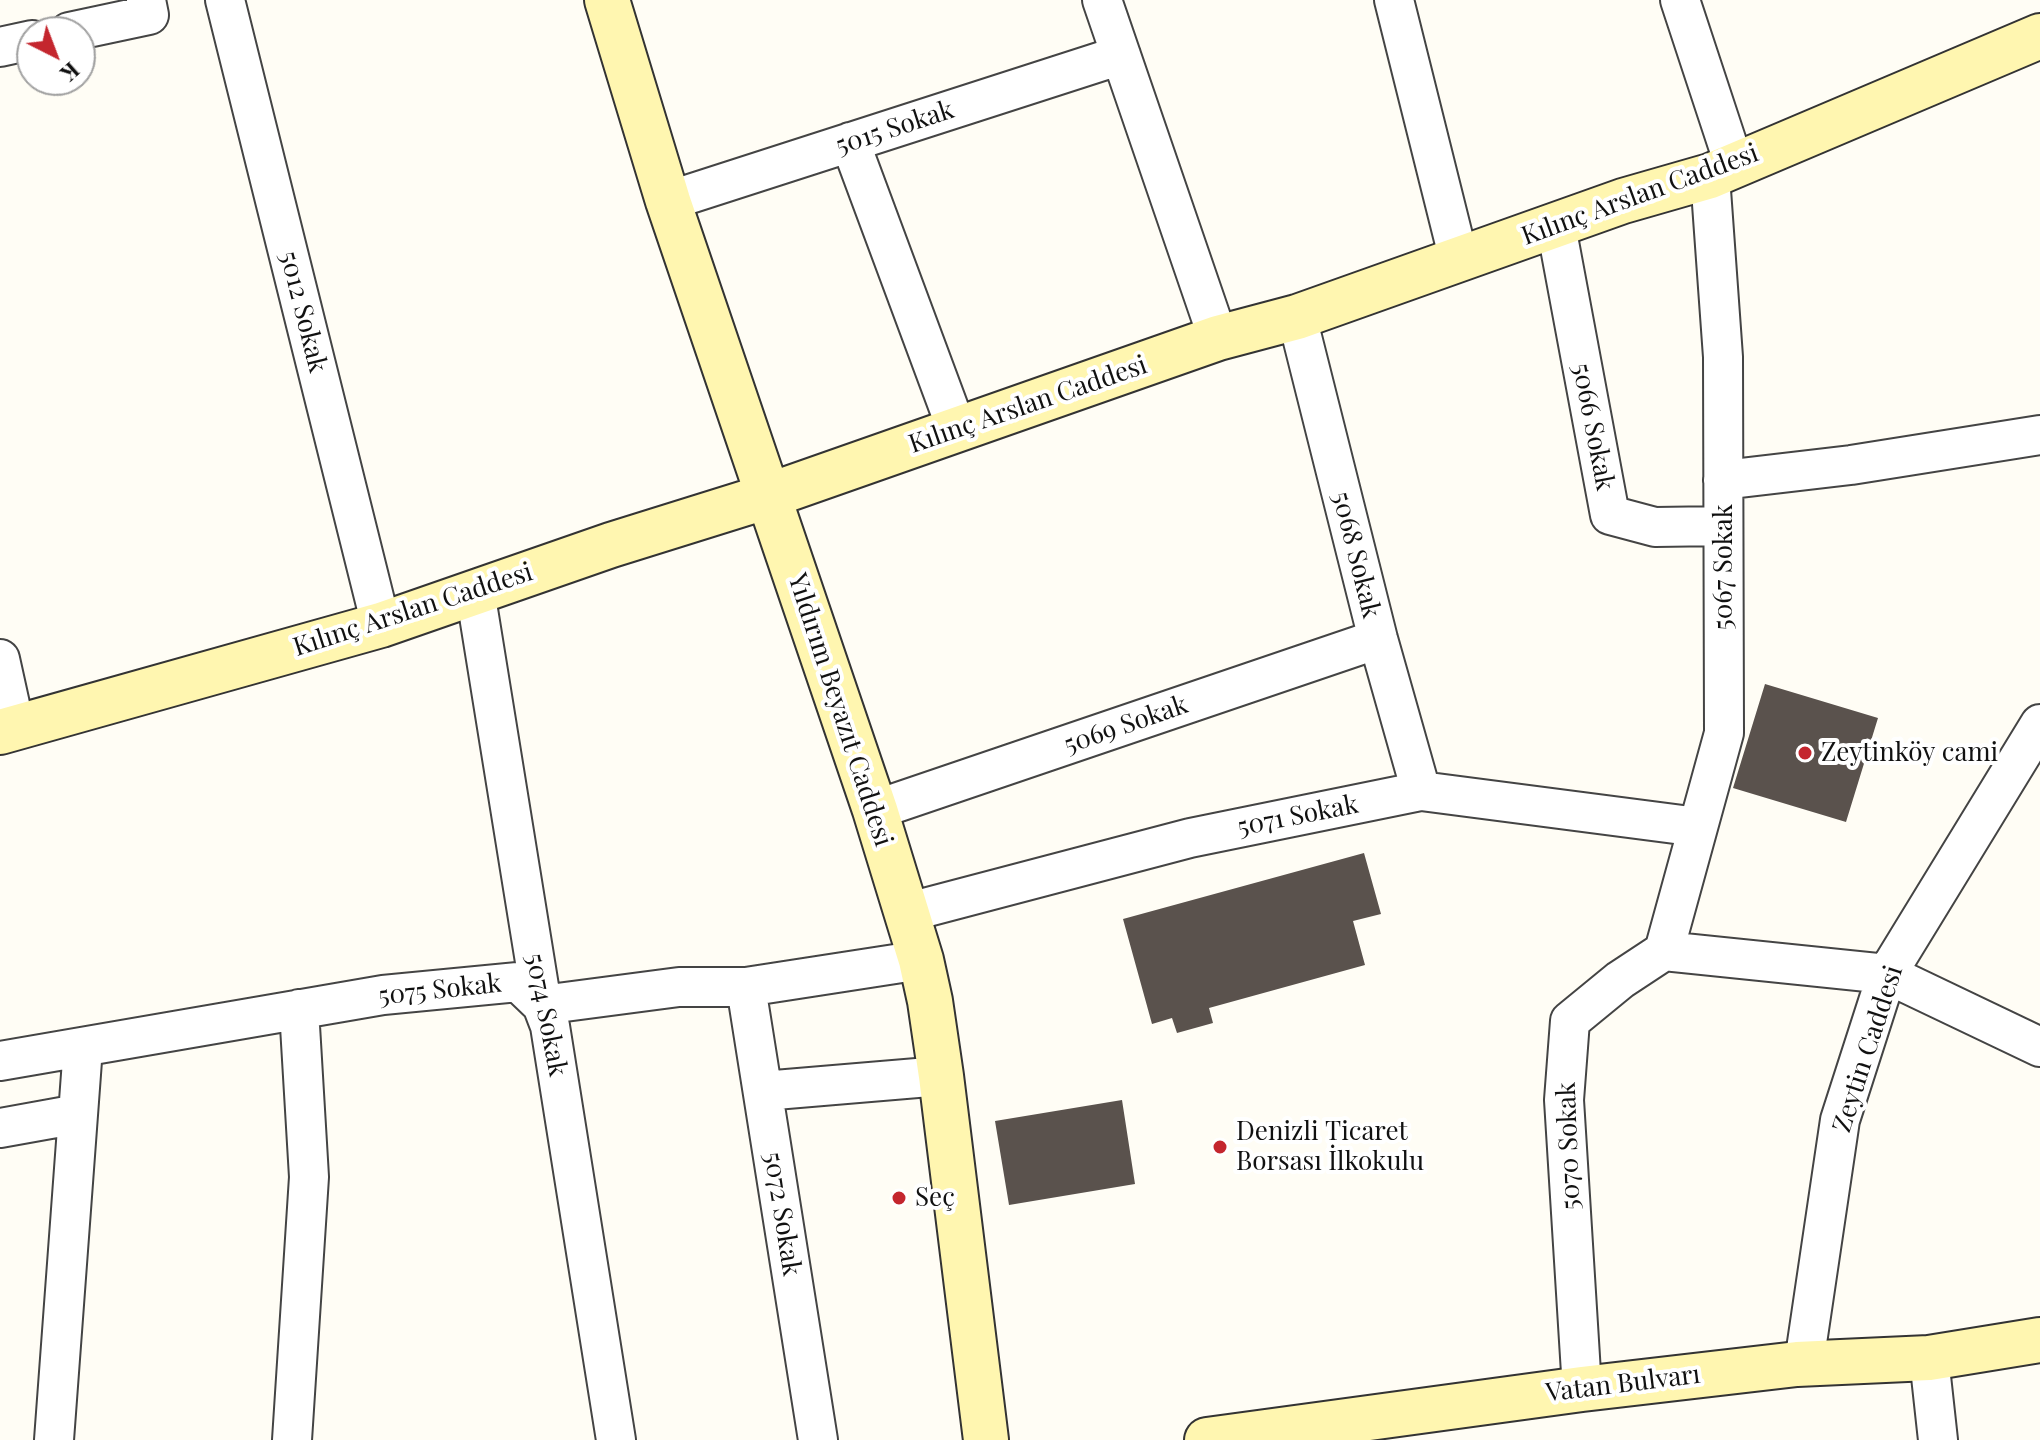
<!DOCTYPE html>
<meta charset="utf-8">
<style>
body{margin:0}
#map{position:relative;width:2040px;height:1440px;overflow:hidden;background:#fffdf5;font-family:"Playfair Display",serif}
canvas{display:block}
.north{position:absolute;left:16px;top:16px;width:80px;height:80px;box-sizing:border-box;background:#fff;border:2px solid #a0a0a0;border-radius:50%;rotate:138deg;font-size:22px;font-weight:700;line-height:32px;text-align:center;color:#111}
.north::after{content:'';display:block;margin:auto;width:28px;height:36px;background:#c4262e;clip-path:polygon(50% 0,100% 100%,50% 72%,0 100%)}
</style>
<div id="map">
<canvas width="2040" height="1440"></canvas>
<div class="north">K</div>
</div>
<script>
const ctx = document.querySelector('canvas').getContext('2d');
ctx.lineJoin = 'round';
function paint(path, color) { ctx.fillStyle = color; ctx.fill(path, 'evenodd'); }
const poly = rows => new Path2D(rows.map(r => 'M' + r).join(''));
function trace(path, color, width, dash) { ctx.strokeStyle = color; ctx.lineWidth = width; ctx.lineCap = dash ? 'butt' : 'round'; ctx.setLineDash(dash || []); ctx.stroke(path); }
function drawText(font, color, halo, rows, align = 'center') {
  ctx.font = font + ' "Playfair Display",serif'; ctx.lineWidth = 8; ctx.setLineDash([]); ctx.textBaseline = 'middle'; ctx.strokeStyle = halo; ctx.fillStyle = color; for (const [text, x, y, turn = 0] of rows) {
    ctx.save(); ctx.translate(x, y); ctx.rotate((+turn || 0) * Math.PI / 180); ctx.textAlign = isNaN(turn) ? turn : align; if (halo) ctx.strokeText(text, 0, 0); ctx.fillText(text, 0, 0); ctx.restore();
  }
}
const building = poly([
 [1765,684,1878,718,1846,822,1733,788],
 [1364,853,1381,914,1353,921,1365,965,1209,1008,1213,1023,1177,1033,1172,1018,1152,1024,1123,919],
 [1122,1100,1135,1184,1009,1205,995,1121]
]);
const street = poly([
 [225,0,381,625],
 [1102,0,1218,338],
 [1394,0,1459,260],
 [1680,0,1734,164],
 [69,32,149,15,146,0],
 [0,47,32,40],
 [850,142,957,430],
 [668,201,1121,55],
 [1556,226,1610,515,1655,527,1723,526],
 [1297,317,1378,639,1421,791],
 [1723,480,1851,465,2040,435],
 [475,591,542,1005,550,1026,616,1440],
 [0,659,15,727],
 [875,810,1378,639],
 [905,913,1190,838,1421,791,1698,827],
 [1664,951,1724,733,1723,357,1710,176],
 [1664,951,1887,974,2040,1047],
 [746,987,818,1440],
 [0,1061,383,995,518,982,542,1005,679,987,746,987,921,960],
 [763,1091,941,1076],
 [0,1128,78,1114],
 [1929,1358,1938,1440],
 [1804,1363,1840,1120,1887,974,2040,724],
 [1582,1389,1564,1100,1570,1021,1620,980,1664,951],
 [54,1440,83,1047],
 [292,1440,309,1177,299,1009]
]);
const secondary = poly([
 [607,0,668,201,875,810,921,960,930,1001,941,1076,986,1440],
 [0,732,381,625,611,545,768,496,1218,338,1297,317,1623,201,1710,176,2040,36],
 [1207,1440,1582,1389,1797,1364,1929,1358,2040,1340]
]);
const markers = [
 [1805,753,8,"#c4262e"],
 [1220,1147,8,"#c4262e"],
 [899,1198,8,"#c4262e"]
];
const streetNames = [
 ["5015 Sokak",895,128,-18],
 ["Kılınç Arslan Caddesi",1640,195,-20],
 ["5012 Sokak",303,312,76],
 ["Kılınç Arslan Caddesi",1028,405,-19],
 ["5066 Sokak",1593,427,79],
 ["5068 Sokak",1356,555,76],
 ["5067 Sokak",1724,567,-90],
 ["Kılınç Arslan Caddesi",413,610,-18],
 ["Yıldırım Beyazıt Caddesi",840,710,72],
 ["5069 Sokak",1126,725,-19],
 ["5071 Sokak",1298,816,-11],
 ["5075 Sokak",440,990,-6],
 ["5074 Sokak",546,1015,79],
 ["Zeytin Caddesi",1868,1049,-72],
 ["5070 Sokak",1569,1146,-92],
 ["5072 Sokak",782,1214,81],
 ["Vatan Bulvarı",1623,1384,-7]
];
const poiNames = [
 ["Zeytinköy cami",1821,753],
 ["Denizli Ticaret",1236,1132],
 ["Borsası İlkokulu",1236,1162],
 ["Seç",915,1198]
];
paint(building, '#5a524d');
trace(street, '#444', 42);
trace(secondary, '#333', 48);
trace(street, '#fff', 38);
trace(secondary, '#fff6b0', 44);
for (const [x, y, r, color] of markers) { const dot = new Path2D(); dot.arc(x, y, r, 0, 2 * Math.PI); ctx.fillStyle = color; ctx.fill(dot); trace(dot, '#fff', 3); }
drawText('26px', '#111', '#fff', streetNames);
drawText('26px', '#111', '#fff', poiNames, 'left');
</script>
